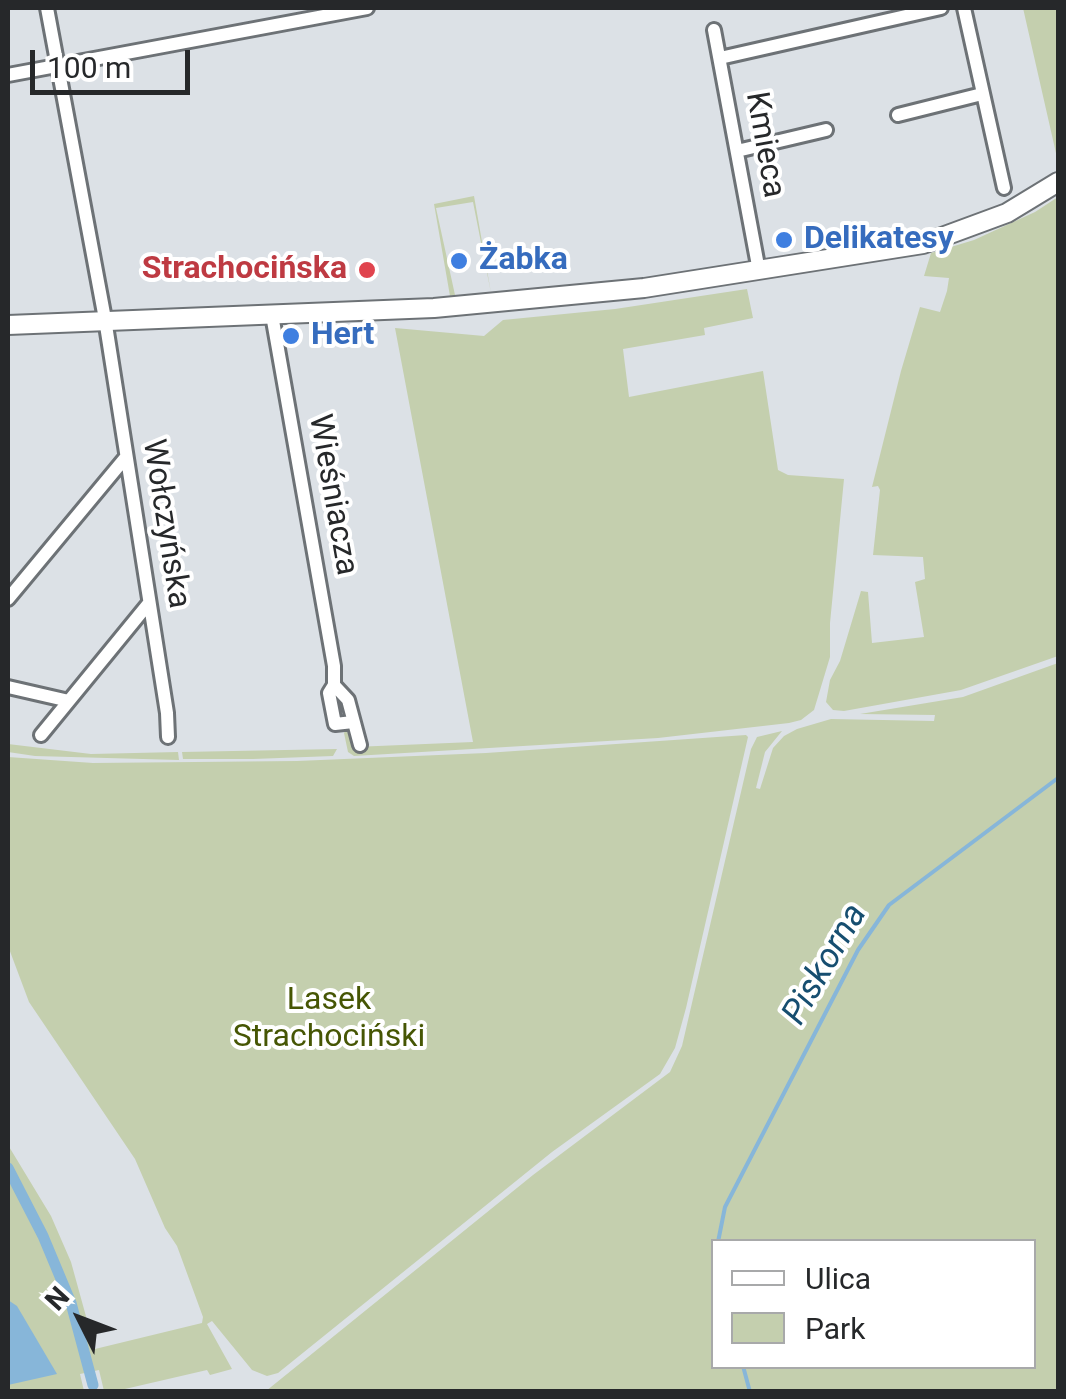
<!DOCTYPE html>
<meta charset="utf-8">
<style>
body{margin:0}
#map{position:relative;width:1066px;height:1399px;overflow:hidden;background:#dce1e6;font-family:Roboto,sans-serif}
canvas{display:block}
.frame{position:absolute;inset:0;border:10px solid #26282a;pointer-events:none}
.legend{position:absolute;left:711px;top:1239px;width:325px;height:130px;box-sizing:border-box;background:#fff;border:2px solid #a8a9aa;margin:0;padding:12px 18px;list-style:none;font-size:30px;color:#26282a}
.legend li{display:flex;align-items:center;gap:20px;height:50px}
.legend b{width:50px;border:2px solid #a8a9aa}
.north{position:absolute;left:30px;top:1269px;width:100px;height:100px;-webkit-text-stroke:8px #fff;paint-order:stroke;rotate:312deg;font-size:28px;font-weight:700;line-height:40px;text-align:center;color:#26282a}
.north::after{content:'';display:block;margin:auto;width:35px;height:45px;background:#26282a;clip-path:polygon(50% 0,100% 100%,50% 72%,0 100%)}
.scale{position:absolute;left:30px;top:50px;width:160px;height:45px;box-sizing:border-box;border:5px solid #26282a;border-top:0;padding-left:12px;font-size:30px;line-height:35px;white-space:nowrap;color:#26282a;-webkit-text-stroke:8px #fff;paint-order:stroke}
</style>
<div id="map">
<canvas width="1066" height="1399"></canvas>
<div class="frame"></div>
<ul class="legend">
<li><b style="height:12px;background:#fff"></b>Ulica</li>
<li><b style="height:28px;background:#c4cfae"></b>Park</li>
</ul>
<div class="north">N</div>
<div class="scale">100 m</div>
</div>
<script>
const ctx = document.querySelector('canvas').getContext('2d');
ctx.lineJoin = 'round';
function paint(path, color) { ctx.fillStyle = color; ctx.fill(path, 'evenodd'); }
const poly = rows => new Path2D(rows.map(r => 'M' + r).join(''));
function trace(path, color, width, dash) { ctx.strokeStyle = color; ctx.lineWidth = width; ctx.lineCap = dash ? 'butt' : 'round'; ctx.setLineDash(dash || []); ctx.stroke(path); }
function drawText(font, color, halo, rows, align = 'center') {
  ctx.font = font + ' Roboto,sans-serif'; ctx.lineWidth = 8; ctx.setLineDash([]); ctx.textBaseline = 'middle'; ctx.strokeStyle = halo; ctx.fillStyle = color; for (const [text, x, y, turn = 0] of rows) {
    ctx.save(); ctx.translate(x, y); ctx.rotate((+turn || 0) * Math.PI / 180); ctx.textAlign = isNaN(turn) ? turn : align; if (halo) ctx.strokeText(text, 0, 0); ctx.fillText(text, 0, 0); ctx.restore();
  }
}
const green = poly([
 [1023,8,1058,8,1058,163,1058,162],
 [474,196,491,293,473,202,436,208,455,295,450,296,434,204],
 [1058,197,1058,656,961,690,844,711,833,710,826,702,830,680,840,661,861,591,868,592,872,643,924,637,915,582,925,579,923,557,873,555,880,490,878,486,872,487,901,371,920,307,940,312,947,291,949,278,924,276,931,253,974,240,1035,212],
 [747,289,753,318,704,328,705,335,623,349,629,397,763,371,778,470,788,475,844,479,830,623,830,657,814,710,801,720,789,723,658,738,354,756,348,752,344,733,346,729,354,747,473,742,395,328,484,336,503,320,615,309],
 [1058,663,1058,1391,266,1391,533,1175,670,1072,682,1046,751,749,757,737,782,731,765,752,756,788,760,789,773,748,784,736,797,729,831,719,934,721,935,715,860,714,963,697],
 [714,1242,1034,1242,1034,1366,714,1366],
 [746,735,748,737,686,1008,675,1048,660,1074,552,1152,278,1373,267,1376,252,1370,212,1321,207,1324,232,1369,210,1375,207,1370,112,1392,104,1391,99,1370,80,1374,84,1391,8,1391,8,1145,51,1216,71,1262,95,1349,202,1323,203,1317,177,1246,165,1228,135,1159,29,1002,8,946,8,757,93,763,297,761,486,753],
 [8,744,91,754,178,752,179,760,35,756,8,752],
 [337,749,333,756,253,759,183,759,182,752]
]);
const water = poly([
 [8,1300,17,1306,57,1374,8,1385]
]);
const stream = poly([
 [718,1242,725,1207,858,950,889,905,1058,778],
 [743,1366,750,1392]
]);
const canal = poly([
 [8,1168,43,1236,71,1303,93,1385]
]);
const street = poly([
 [47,8,105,319,167,713,168,737],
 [964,8,1004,188],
 [714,30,759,271],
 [720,58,941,8],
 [8,75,367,8],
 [898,115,982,94],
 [737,151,826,130],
 [272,315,334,666,334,685,329,693,335,724,353,722],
 [8,599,126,457],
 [334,685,348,700,360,745],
 [8,687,69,701],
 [41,735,149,603]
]);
const secondary = poly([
 [8,325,434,308,644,288,923,244,1007,213,1058,182]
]);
const markers = [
 [784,240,10,"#3f7fe0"],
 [459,261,10,"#3f7fe0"],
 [367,270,10,"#e0444e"],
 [291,336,10,"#3f7fe0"]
];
const streetNames = [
 ["Kmieca",764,145,80],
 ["Wieśniacza",332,495,80],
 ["Wołczyńska",165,524,81]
];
const shopNames = [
 ["Delikatesy",804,240],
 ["Żabka",479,261],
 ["Hert",311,336]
];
const healthNames = [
 ["Strachocińska",347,270]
];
const parkNames = [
 ["Lasek",329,1001],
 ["Strachociński",329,1038]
];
const waterNames = [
 ["Piskorna",826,965,-60]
];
paint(green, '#c4cfae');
paint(water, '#87b6d9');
trace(stream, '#87b6d9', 4);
trace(canal, '#87b6d9', 11);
trace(street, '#6d7276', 18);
trace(secondary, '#6d7276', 22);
trace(street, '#fff', 12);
trace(secondary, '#fff', 18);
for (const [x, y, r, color] of markers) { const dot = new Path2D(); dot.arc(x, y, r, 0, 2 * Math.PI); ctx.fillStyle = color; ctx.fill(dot); trace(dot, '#fff', 4); }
drawText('32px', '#26282a', '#fff', streetNames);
drawText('bold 32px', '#366cbe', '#fff', shopNames, 'left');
drawText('bold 32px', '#be3a42', '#fff', healthNames, 'right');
drawText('32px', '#465604', '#fff', parkNames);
drawText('italic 35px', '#164e70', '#fff', waterNames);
</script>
